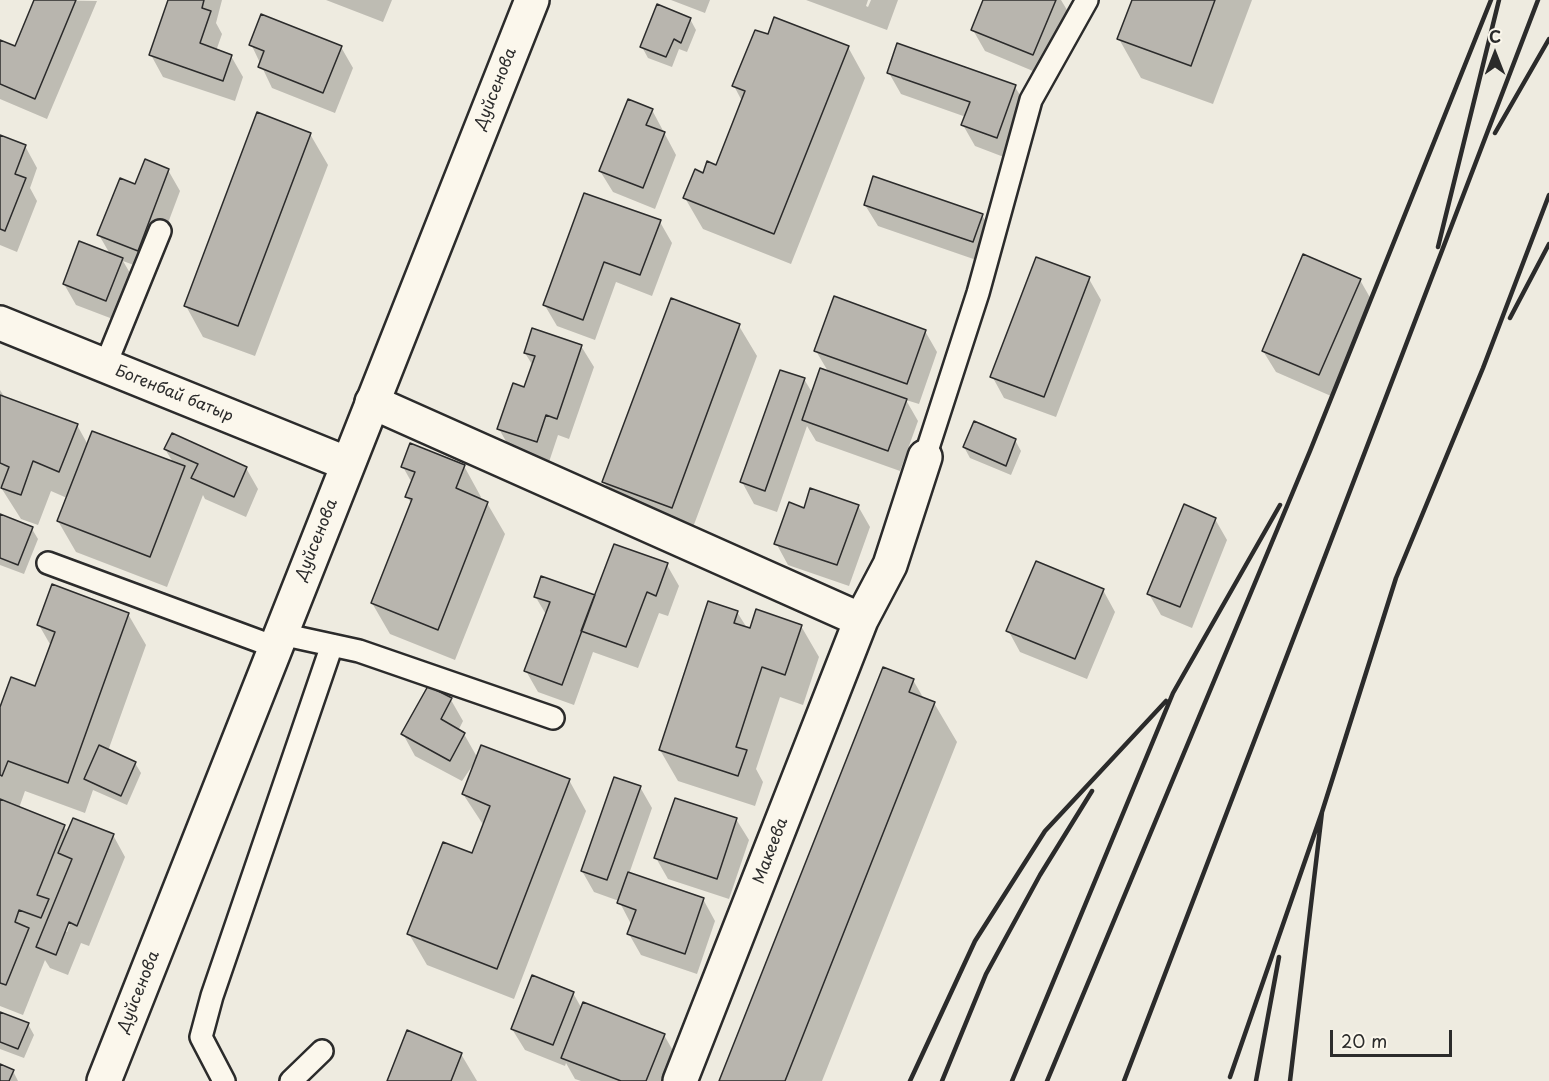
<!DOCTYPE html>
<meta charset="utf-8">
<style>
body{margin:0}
#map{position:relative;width:1549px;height:1081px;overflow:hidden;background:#eeebe0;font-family:"Playpen Sans",sans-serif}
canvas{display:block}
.north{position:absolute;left:1465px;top:24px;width:60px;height:60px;-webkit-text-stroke:4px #fbf7ec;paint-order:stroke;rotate:0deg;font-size:16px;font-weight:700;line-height:24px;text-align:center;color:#2b2b2b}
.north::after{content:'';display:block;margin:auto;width:21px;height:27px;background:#2b2b2b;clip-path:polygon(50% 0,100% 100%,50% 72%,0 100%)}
.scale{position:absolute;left:1330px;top:1030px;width:122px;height:27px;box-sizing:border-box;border:3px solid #2b2b2b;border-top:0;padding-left:8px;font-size:18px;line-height:21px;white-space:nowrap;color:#2b2b2b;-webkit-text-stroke:4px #fbf7ec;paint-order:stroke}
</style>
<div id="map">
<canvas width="1549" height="1081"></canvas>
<div class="north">С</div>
<div class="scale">20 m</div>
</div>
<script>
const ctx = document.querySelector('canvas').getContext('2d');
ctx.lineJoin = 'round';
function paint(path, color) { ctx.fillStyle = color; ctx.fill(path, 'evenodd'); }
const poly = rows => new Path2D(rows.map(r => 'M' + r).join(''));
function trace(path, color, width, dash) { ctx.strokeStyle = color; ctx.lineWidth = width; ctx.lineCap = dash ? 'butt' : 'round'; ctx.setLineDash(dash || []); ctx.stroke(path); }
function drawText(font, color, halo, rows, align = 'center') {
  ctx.font = font + ' "Playpen Sans",sans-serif'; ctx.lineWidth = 6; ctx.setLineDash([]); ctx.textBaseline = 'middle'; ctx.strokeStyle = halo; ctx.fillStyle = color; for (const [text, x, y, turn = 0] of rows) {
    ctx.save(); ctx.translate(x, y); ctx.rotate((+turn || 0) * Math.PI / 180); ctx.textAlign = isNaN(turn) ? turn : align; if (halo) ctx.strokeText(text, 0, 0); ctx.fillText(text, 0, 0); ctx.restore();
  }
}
const shadow = poly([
 [35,0,97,1,47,119,0,99,0,43,15,48],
 [170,0,222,0,216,23,222,34,216,51,231,56,243,77,235,101,163,77,151,55],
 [326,0,392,0,383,22],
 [671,0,710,0,705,13],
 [806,0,868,0,866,6,868,7,871,0,898,0,887,30],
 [985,0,1061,0,1070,15,1045,76,985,51,973,30],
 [1133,0,1252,0,1213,104,1141,78,1119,39],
 [690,19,696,30,687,52,679,49,672,67,648,58,642,47],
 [768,36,848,47,865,78,791,264,703,229,685,198,704,175,716,167,742,101,734,86],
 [251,44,341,47,353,68,335,113,272,88],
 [898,45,1015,87,1028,108,1009,159,975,146,963,125,966,117,901,94,889,73],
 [652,110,676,155,655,209,613,192,600,171],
 [310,134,328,165,255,356,203,337,186,306],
 [0,137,25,146,37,168,30,188,37,201,17,252,0,245],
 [168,170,180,191,150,271,123,261,134,280,118,321,76,305,64,284,110,254,99,235,136,186],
 [865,205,982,215,994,236,985,263,878,226],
 [660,222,672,243,652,296,616,282,595,340,557,326,544,304],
 [1089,279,1101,300,1056,417,1004,398,992,376],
 [1360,280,1372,301,1331,396,1276,372,1263,351],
 [739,326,757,356,689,538,622,513,604,482],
 [925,331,937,352,919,404,906,400,918,421,900,471,816,441,807,426,777,512,754,504,742,482,804,379,813,394,829,373,816,351],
 [581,346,594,367,569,439,558,435,549,462,511,450,499,429,525,389,533,366,525,353],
 [0,390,5,398,77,425,88,445,174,464,165,449,246,468,258,489,246,517,205,499,203,495,167,587,76,552,58,521,67,498,51,491,38,525,21,519,0,486],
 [1015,440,1021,451,1011,475,970,458,964,447],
 [464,466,481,497,480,500,487,503,505,534,455,660,390,634,372,603,412,504,407,497,412,483,403,467],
 [858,506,870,527,849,586,788,565,776,543],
 [0,516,32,529,38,539,24,574,0,565],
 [1215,519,1227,540,1192,628,1161,615,1149,594],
 [667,565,679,586,668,616,659,613,638,668,593,652,574,705,538,692,526,671,547,616,535,596,596,597],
 [1103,590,1115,612,1087,679,1020,652,1008,630],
 [737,612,747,628,801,626,819,657,803,705,780,697,756,769,763,782,755,806,678,781,660,750],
 [128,614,146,645,108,751,135,763,141,773,127,805,93,790,85,813,25,791,19,808,64,827,68,833,113,835,125,857,89,946,81,943,68,975,50,968,45,960,23,1015,0,1006,0,711,36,687,51,646,39,625],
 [70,915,73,916,67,932,64,930],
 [913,680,924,699,934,703,957,742,822,1081,720,1081],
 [451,700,463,721,458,731,464,734,477,757,569,780,586,811,514,999,427,965,409,934,472,855,484,826,463,794,477,759,462,781,415,756,403,734],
 [640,787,652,808,629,874,703,899,715,921,697,974,641,955,629,934,631,924,619,901,594,892,582,871],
 [736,819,749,840,729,899,668,879,656,858],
 [573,993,582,1009,664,1035,676,1056,666,1081,581,1081,575,1079,566,1063,565,1066,525,1050,512,1029],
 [0,1013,28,1024,34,1035,24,1058,0,1049],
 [461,1054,477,1081,388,1081],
 [0,1066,13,1071,18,1081,0,1081]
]);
const building = poly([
 [34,0,76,0,35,99,0,84,0,40,15,46,34,0],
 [168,0,204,0,202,8,211,11,200,43,232,55,223,81,149,55,168,0],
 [983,0,1056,0,1033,55,971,30,983,0],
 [1132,0,1215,0,1191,66,1117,39,1132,0],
 [657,4,691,18,681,43,674,39,666,57,640,47,657,4],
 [261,14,342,46,323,93,258,67,264,51,249,45,261,14],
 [774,17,849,46,774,234,683,198,695,169,703,173,707,161,716,165,745,91,732,86,755,30,768,34,774,17],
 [897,43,1016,85,997,138,961,125,970,102,887,73,897,43],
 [628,99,653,109,646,125,665,132,643,188,599,171,628,99],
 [257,112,311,133,238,326,184,306,257,112],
 [0,135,26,145,15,174,26,178,5,231,0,229,0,135],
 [145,159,169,169,138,251,97,235,120,178,135,184,145,159],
 [873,176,983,214,973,242,864,205,873,176],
 [584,193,661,220,640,275,604,262,583,320,543,305,584,193],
 [79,241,123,258,106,301,63,284,79,241],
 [1303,254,1361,279,1319,375,1262,351,1303,254],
 [1036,257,1090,277,1044,397,990,377,1036,257],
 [834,296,926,330,907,384,814,351,834,296],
 [671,298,740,324,672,508,602,482,671,298],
 [532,328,582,345,557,419,546,415,537,442,497,429,513,383,524,387,535,356,524,353,532,328],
 [820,368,907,399,888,451,802,420,820,368],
 [780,370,805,378,765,491,740,482,780,370],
 [0,395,78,424,59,472,33,461,21,495,1,488,9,467,0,463,0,395],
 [974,421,1016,439,1006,466,963,447,974,421],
 [92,431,185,466,150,557,57,521,92,431],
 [172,433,247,467,234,497,191,478,198,464,164,449,172,433],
 [410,443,465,465,456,488,488,502,438,630,371,603,412,499,405,497,415,472,401,467,410,443],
 [810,488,859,505,837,565,774,544,789,502,804,508,810,488],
 [1184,504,1216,518,1180,607,1147,594,1184,504],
 [0,514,33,527,18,565,0,558,0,514],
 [614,544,668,563,656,596,647,592,626,647,581,631,614,544],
 [1036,561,1104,589,1075,659,1006,631,1036,561],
 [541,576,595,595,562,685,524,671,550,602,534,597,541,576],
 [52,584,129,613,68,783,8,761,2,776,0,775,0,707,11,677,35,686,55,632,37,625,52,584],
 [708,601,738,611,734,623,750,628,756,609,802,625,785,675,762,667,736,747,747,750,738,776,659,750,708,601],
 [883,667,914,679,909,692,935,702,785,1081,719,1081,883,667],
 [428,686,452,698,441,719,465,733,450,761,401,734,428,686],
 [99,745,136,762,121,796,84,779,99,745],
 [481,745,570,779,497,969,407,934,443,842,472,853,490,806,462,794,481,745],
 [614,777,641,786,607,880,581,871,614,777],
 [675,798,737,818,717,879,654,858,675,798],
 [0,799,65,825,37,895,49,899,41,918,19,910,15,922,29,928,6,985,0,983,0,799],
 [73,818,114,834,77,926,69,922,56,955,36,947,72,859,58,853,73,818],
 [628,872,704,898,685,954,627,934,636,910,617,903,628,872],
 [532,975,574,992,553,1045,511,1029,532,975],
 [583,1002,665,1034,646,1081,621,1081,561,1058,583,1002],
 [0,1012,29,1023,18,1049,0,1042,0,1012],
 [407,1030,462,1053,451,1081,387,1081,407,1030],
 [0,1064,14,1070,9,1081,0,1081,0,1064]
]);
const lane = poly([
 [105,366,160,231],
 [925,457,978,293,1031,100,1087,0],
 [48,563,275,647],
 [281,634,359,651,553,718],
 [224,1081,201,1037,212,996,332,645],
 [291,1081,322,1051]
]);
const street = poly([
 [372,402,861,620,890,565,925,457],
 [680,1081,861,620]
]);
const secondary = poly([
 [0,323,348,464],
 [104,1081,532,0]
]);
const rail = poly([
 [1495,133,1549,39],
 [1438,247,1499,0],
 [1510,318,1549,244],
 [1322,812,1396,578,1483,368,1549,195],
 [1230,1077,1322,812,1290,1081],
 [910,1081,975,941,1045,831,1166,701],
 [942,1081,986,974,1040,875,1092,791],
 [1012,1081,1173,693,1280,505],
 [1047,1081,1310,451,1491,0],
 [1124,1081,1538,0],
 [1256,1081,1279,957]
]);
const streetNames = [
 ["Дуйсенова",496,89,-68],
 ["Богенбай батыр",174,394,22],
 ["Дуйсенова",317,540,-68],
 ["Макеева",771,851,-69],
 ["Дуйсенова",139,992,-68]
];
paint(shadow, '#0003');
paint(building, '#b8b5ae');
trace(building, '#2b2b2b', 1.5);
trace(lane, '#2b2b2b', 26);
trace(street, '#2b2b2b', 38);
trace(secondary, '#2b2b2b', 38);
trace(lane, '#fbf7ec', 21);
trace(street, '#fbf7ec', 33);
trace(secondary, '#fbf7ec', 33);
trace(rail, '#2b2b2b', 4.5);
drawText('16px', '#2b2b2b', '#fbf7ec', streetNames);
</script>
